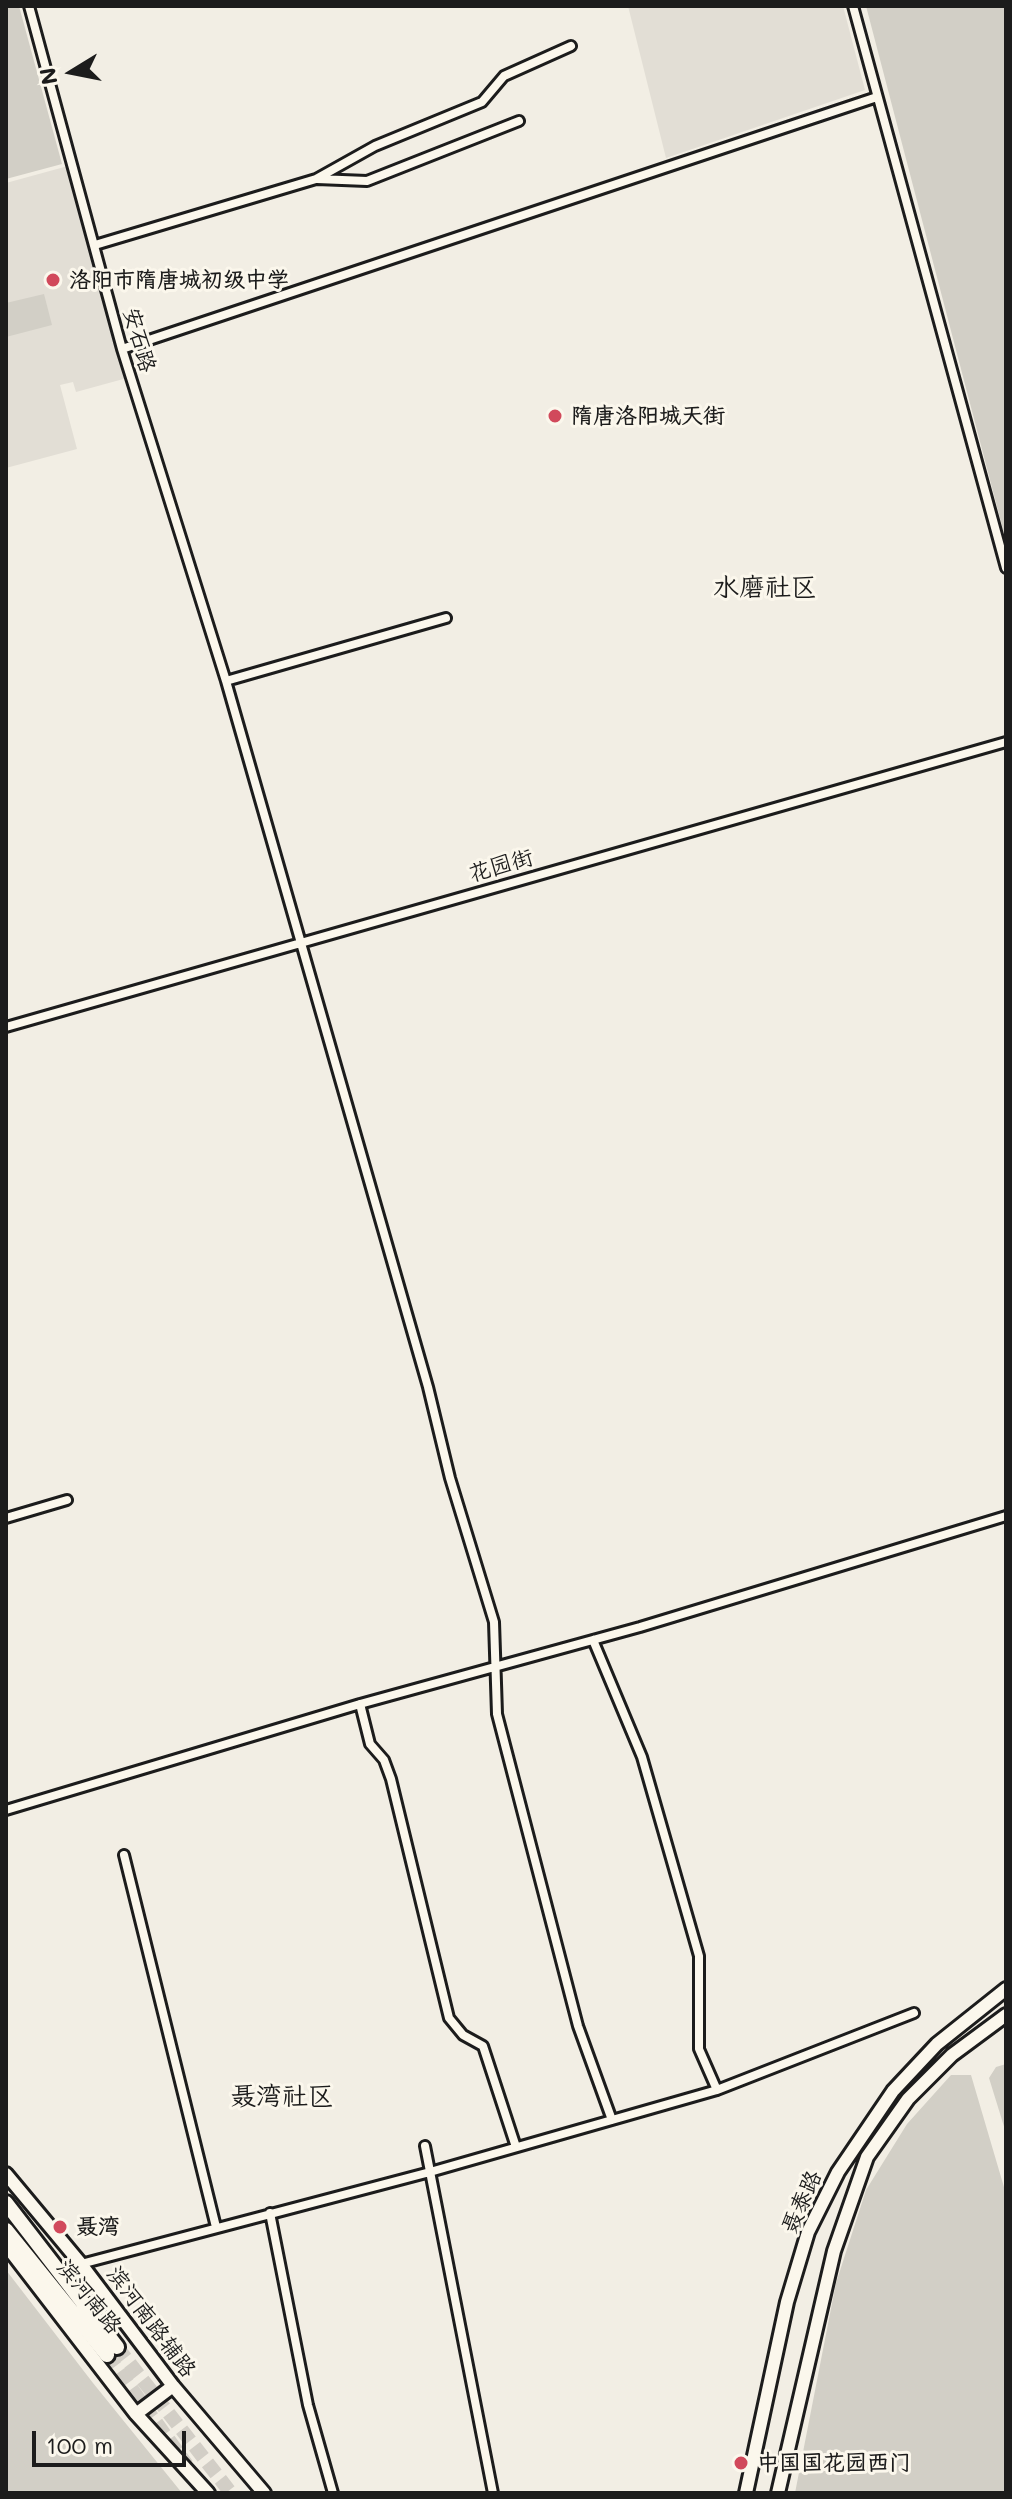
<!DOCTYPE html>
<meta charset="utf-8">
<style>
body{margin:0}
#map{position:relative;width:1012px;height:2499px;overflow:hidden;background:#f2eee4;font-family:Mali,sans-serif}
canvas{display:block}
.frame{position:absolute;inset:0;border:8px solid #1c1c1c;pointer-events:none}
.north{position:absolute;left:32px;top:32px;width:80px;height:80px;-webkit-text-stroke:6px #fbf7ec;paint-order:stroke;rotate:260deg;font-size:22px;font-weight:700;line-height:32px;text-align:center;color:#1c1c1c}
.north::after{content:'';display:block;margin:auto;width:28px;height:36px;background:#1c1c1c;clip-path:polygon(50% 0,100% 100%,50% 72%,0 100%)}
.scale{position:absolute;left:32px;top:2431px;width:154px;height:36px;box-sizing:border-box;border:4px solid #1c1c1c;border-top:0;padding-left:10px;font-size:24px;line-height:28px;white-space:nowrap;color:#1c1c1c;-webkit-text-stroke:6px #fbf7ec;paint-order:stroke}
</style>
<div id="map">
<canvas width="1012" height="2499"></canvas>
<div class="frame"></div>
<div class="north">N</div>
<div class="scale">100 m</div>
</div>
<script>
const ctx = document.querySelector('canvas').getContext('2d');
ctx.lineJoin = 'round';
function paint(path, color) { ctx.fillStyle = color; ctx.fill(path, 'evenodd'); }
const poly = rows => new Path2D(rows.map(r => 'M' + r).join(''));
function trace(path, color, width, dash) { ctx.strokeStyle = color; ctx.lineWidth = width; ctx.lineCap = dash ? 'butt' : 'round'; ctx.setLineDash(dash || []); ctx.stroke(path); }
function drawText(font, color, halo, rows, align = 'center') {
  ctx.font = font + ' Mali,"LXGW WenKai TC",sans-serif'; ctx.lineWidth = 6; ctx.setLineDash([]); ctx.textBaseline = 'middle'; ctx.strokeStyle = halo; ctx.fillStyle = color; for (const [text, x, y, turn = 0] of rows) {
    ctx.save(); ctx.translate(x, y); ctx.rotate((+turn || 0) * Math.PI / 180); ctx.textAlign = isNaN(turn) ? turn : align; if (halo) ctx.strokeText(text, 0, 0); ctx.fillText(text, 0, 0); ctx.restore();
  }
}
const built = poly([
 [628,6,843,6,865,90,666,158],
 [68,166,127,378,76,392,73,382,60,385,77,449,6,468,6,183]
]);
const green = poly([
 [6,6,19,6,62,164,6,179],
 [866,6,1006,6,1006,541],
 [44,294,52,325,6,337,6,303],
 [1006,2064,1006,2133,989,2078,996,2067],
 [951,2075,971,2075,1006,2194,1006,2493,795,2493,836,2283,866,2190,907,2124],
 [6,2270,93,2383,182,2493,6,2493]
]);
const primaryTunnel = poly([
 [117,2347,231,2493],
 [107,2355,187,2465]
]);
const street = poly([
 [29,6,122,349,226,681],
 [853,6,1006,568],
 [317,179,367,181,519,121],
 [95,245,316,179,375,146,482,102,504,76,571,46],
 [122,349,877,97],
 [446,618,226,681,428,1387,450,1478,494,1622,497,1714,578,2026,612,2120],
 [6,1027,1006,742],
 [6,1518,67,1500],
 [593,1640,642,1757,699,1956,699,2049,717,2090],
 [360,1704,370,1744,384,1760,391,1779,449,2018,463,2035,483,2046,516,2147],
 [6,1810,360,1704,640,1627,1006,1516],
 [124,1855,216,2227],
 [425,2146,493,2493],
 [270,2213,308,2405,333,2493],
 [81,2264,430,2172,717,2090,914,2013]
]);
const secondary = poly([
 [6,2174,81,2264,173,2386,264,2493],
 [6,2245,136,2414,208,2493],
 [136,2414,173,2386],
 [746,2493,787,2302,808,2232,838,2172,893,2091,937,2044,1006,1989],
 [778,2493,834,2251,867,2157,908,2099,952,2055,1006,2015]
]);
const primary = poly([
 [6,2203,117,2347],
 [6,2230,107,2355]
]);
const markers = [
 [53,280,8,"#d1495b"],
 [555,416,8,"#d1495b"],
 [60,2227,8,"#d1495b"],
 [741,2463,8,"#d1495b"]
];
const poiNames = [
 ["洛阳市隋唐城初级中学",69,280],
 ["隋唐洛阳城天街",571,416],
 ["聂湾",76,2227],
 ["中国国花园西门",757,2463]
];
const streetNames = [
 ["安石路",139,340,74],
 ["花园街",501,866,-16],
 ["聂泰路",802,2202,-66],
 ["滨河南路",89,2297,51],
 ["滨河南路辅路",151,2322,53]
];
const quarterNames = [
 ["水磨社区",765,588],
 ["聂湾社区",282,2097]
];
paint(built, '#e2ded5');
paint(green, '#d2cfc6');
trace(primaryTunnel, '#d2cec6', 14, [14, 7]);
trace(street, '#1c1c1c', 14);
trace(secondary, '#1c1c1c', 18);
trace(primary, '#1c1c1c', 20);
trace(street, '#fbf7ec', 8);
trace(secondary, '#fbf7ec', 12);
trace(primary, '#fbf7ec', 14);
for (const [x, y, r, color] of markers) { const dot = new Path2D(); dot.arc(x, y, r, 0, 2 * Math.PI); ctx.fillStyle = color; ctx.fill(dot); trace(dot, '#fbf7ec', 3); }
drawText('bold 22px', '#1c1c1c', '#fbf7ec', poiNames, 'left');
drawText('22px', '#1c1c1c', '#fbf7ec', streetNames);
drawText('26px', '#1c1c1c', '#fbf7ec', quarterNames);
</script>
